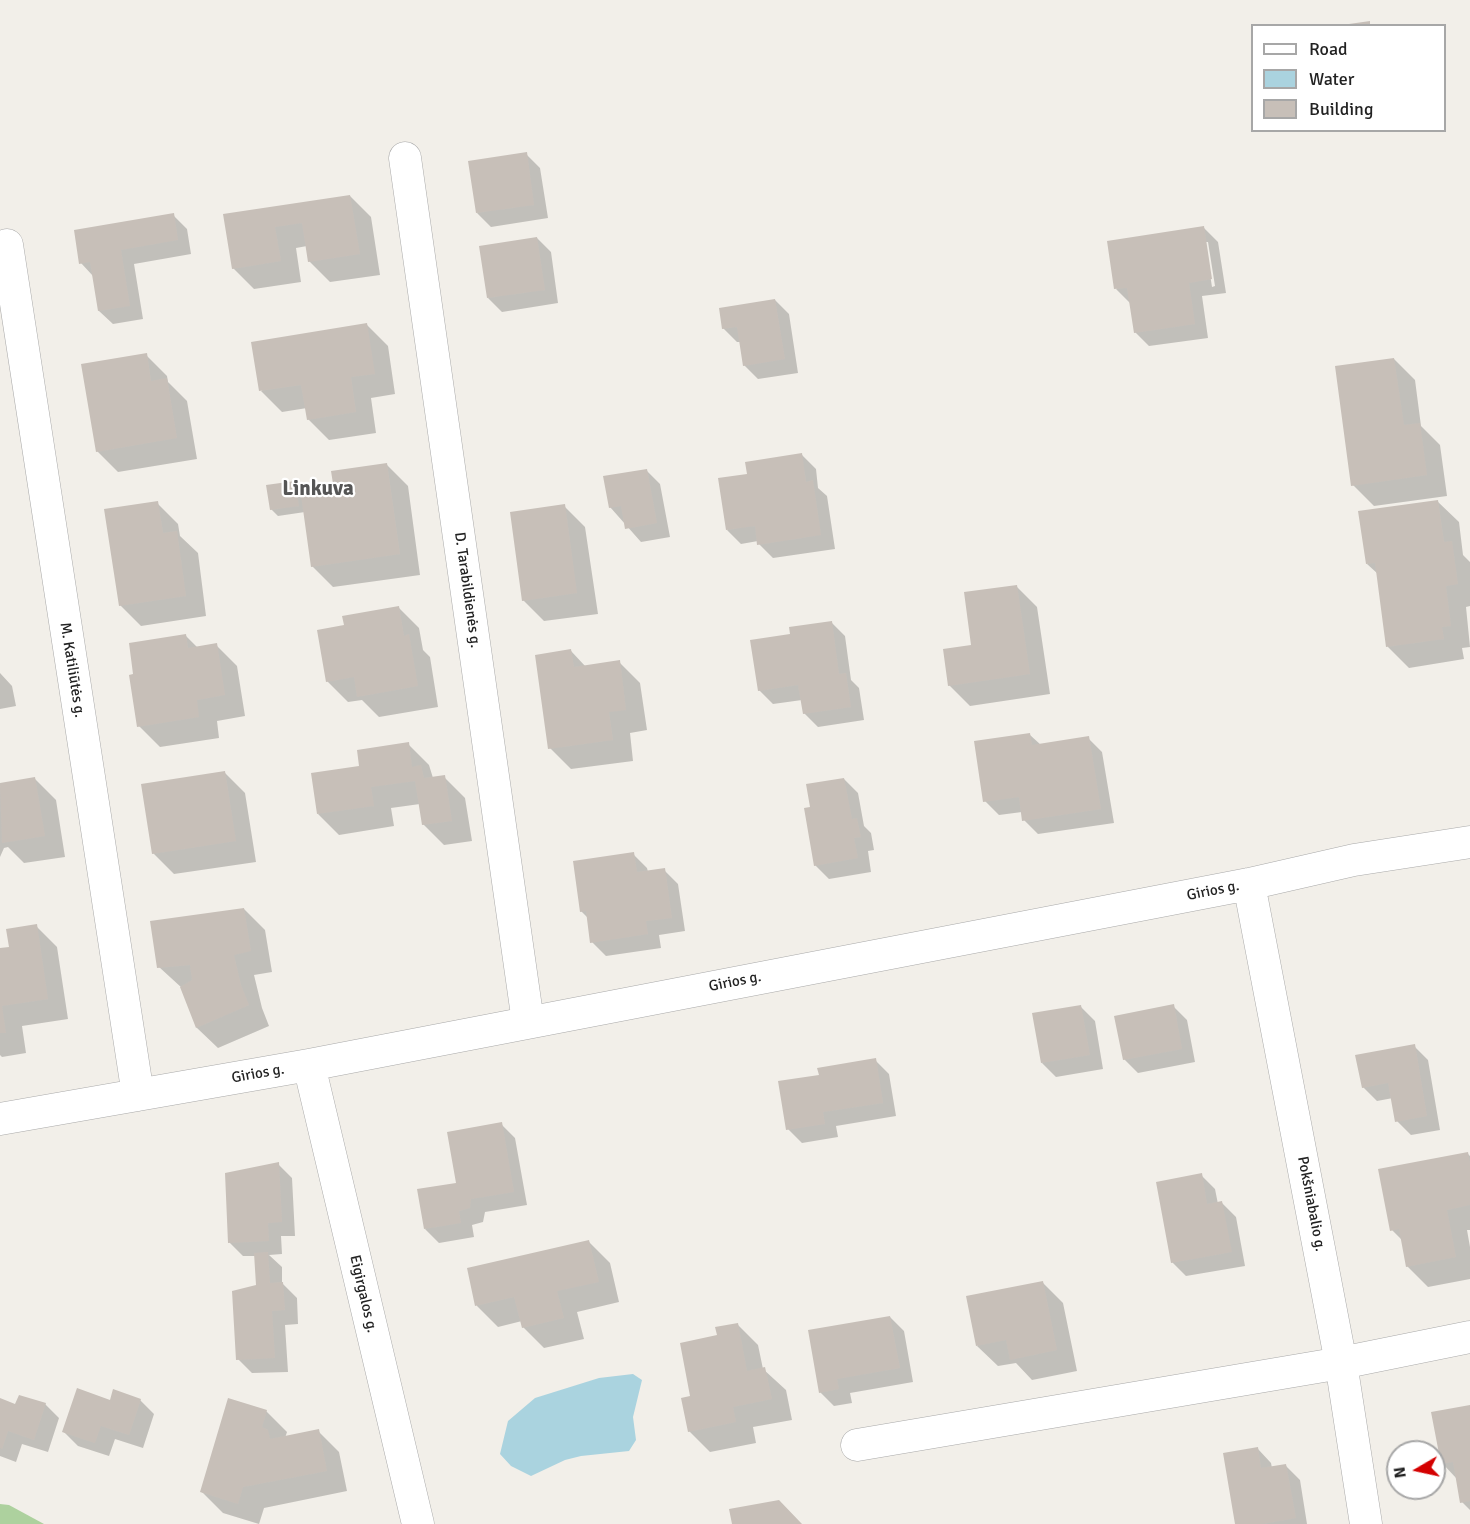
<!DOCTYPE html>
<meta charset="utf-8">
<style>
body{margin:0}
#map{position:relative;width:1470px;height:1524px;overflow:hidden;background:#f2efe9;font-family:Signika,sans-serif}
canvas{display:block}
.legend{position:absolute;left:1251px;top:24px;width:195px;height:108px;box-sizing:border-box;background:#fff;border:2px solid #a7a7a7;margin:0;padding:8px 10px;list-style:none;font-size:18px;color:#222}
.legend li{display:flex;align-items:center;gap:12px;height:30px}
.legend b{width:30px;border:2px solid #a7a7a7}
.north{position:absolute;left:1386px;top:1440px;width:60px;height:60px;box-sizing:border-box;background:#fff;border:2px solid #a7a7a7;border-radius:50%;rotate:261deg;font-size:16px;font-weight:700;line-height:24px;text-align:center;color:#222}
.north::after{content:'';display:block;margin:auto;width:21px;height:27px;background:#d40000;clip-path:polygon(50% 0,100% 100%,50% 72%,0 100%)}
</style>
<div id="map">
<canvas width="1470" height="1524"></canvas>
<ul class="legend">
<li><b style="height:8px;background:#fff"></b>Road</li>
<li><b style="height:16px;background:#aad3df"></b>Water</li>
<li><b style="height:16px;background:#c7bfb8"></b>Building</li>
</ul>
<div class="north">N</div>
</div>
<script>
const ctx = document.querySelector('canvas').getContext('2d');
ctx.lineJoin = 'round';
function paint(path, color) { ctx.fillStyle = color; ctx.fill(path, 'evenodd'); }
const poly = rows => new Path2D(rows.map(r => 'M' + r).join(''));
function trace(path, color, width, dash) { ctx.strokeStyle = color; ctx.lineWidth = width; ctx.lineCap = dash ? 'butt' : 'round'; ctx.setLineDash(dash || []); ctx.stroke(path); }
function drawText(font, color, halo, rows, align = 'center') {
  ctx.font = font + ' Signika,sans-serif'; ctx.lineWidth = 4.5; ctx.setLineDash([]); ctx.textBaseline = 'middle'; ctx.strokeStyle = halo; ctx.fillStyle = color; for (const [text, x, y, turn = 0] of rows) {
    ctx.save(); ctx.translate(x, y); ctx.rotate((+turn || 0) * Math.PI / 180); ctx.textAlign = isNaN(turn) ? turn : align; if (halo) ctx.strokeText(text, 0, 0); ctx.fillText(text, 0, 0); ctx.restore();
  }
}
const forest = poly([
 [0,1504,9,1505,44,1524,0,1524]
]);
const water = poly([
 [633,1374,642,1380,633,1417,636,1440,629,1451,581,1456,565,1460,531,1476,511,1466,500,1454,508,1421,535,1398,599,1378]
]);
const shadow = poly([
 [526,154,540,168,548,218,491,227,477,213],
 [350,196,371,217,380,275,330,282,309,261,307,246,296,248,301,282,254,289,233,268,225,216],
 [173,215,187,229,191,254,134,264,143,319,113,324,99,311,93,276,81,263],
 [1204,228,1218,242,1226,293,1202,296,1208,338,1149,346,1135,332,1130,303,1116,289],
 [1205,242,1208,242,1215,286,1212,287],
 [537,238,551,252,558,303,502,312,488,298],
 [775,300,789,314,798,373,758,379,744,365,741,342,737,342,723,328],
 [367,325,388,346,395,394,371,398,376,433,329,440,308,419,307,408,282,412,261,391],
 [146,355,167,376,168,382,187,401,197,459,118,472,97,451],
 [1394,359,1415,380,1421,426,1440,445,1447,496,1374,506,1353,485],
 [802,455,816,469,818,488,827,496,835,549,773,558,759,544,758,541,741,544,727,530],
 [387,465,408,486,420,575,333,587,312,566,305,512,278,516,271,509,295,482,301,489,303,496,335,492],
 [646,470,660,484,670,537,641,542,610,507],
 [1437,501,1459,522,1463,555,1470,562,1470,606,1466,607,1470,647,1462,648,1464,659,1409,668,1388,647,1378,574,1367,564],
 [157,503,178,524,180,536,198,553,206,616,141,626,120,605],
 [564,506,585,527,598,614,544,621,523,600],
 [1016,586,1037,607,1050,694,970,706,949,685,973,646],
 [398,607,419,628,423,650,430,657,438,707,379,717,362,700,348,702,327,681,346,626],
 [831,622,845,636,851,680,859,688,864,720,818,727,804,713,802,700,773,704,759,690,792,636],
 [186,636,198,648,216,645,237,666,245,716,217,721,219,738,160,747,139,726],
 [571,651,586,667,619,662,640,683,647,730,630,733,633,761,571,769,550,748],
 [0,673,12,686,16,706,0,709],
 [1030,735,1041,745,1088,738,1102,752,1114,823,1038,834,1024,820,1022,812,999,815,985,801],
 [408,744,429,765,433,778,444,777,465,798,472,841,444,845,423,824,420,804,391,808,394,826,339,835,318,814,361,767],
 [224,772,245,793,256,862,174,874,153,853],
 [35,779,56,800,65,857,24,863,8,847,4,848,0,857,0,784],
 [844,779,858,793,864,826,871,833,874,850,868,851,871,872,829,879,815,865,812,808],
 [633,854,647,868,648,872,664,870,678,884,685,931,659,935,661,948,606,956,592,942,588,918,581,911],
 [244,909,265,930,272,972,254,975,262,1008,269,1026,218,1048,197,1028,182,988,159,967],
 [36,926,57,947,68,1019,22,1026,26,1053,2,1057,0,1055,0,950,11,948],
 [1173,1006,1187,1020,1195,1062,1138,1073,1124,1059],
 [1081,1007,1095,1021,1103,1069,1056,1077,1042,1063],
 [1414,1046,1428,1060,1440,1130,1411,1135,1397,1121,1393,1098,1377,1101,1363,1087],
 [875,1060,889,1074,896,1116,836,1126,838,1137,802,1143,788,1129,820,1076],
 [501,1124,515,1138,527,1205,485,1212,483,1222,472,1225,474,1237,439,1243,425,1229],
 [1467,1153,1470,1156,1470,1230,1467,1230,1470,1247,1470,1279,1428,1287,1407,1266,1403,1241,1392,1230],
 [278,1164,292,1178,295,1236,281,1236,282,1254,269,1255,282,1267,282,1283,297,1298,298,1324,285,1325,288,1372,252,1373,238,1359,258,1286,255,1256,243,1256,229,1242],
 [1201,1175,1215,1189,1218,1204,1222,1203,1236,1217,1245,1266,1186,1276,1172,1262],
 [589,1242,610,1263,619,1302,577,1312,584,1339,544,1348,523,1327,522,1321,498,1327,477,1306,468,1269],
 [1042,1282,1063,1303,1077,1371,1032,1380,1016,1363,998,1366,977,1346],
 [890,1317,904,1331,913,1382,850,1393,852,1403,834,1406,820,1392],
 [737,1324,758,1345,763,1369,786,1390,792,1420,753,1427,756,1443,710,1452,689,1431,692,1397,718,1337],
 [0,1400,16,1406,45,1404,59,1418,48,1452,22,1444,16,1462,0,1456],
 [140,1400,154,1414,143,1448,115,1439,109,1456,78,1446,64,1432,111,1402],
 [1470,1407,1470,1510,1462,1502,1457,1479,1442,1463],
 [266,1411,287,1432,285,1438,318,1431,339,1452,347,1491,264,1508,259,1524,223,1513,202,1492],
 [1258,1449,1271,1463,1272,1468,1286,1466,1300,1480,1307,1524,1236,1524]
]);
const building = poly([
 [1370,21,1370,26,1349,26,1349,24],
 [527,152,534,205,476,213,468,161],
 [350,195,360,254,308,262,302,223,275,227,281,261,232,269,223,214],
 [174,213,178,240,121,250,130,306,98,311,90,262,79,264,74,230],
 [1204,226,1212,279,1189,283,1195,324,1134,333,1127,288,1114,289,1107,241],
 [537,237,545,290,487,298,479,246],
 [775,299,785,359,743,366,737,327,722,329,719,308],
 [367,323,375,374,351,377,356,412,307,420,301,385,259,391,251,342],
 [147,353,151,381,167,378,177,438,96,452,81,364],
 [1394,358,1404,425,1420,423,1427,475,1351,486,1335,366],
 [802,453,806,482,813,480,821,535,757,545,755,526,726,530,718,478,747,474,745,462],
 [387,463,400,554,311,567,301,495,334,490,331,471],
 [647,469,657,523,625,529,621,506,609,508,603,476],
 [295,481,299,506,270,510,266,485],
 [1438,500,1444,542,1452,541,1458,584,1446,586,1451,626,1442,627,1444,639,1386,647,1375,563,1366,564,1358,511],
 [158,501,163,533,177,531,186,596,119,606,104,509],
 [565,504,577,593,522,601,510,512],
 [1017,585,1030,674,948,686,943,649,971,645,964,592],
 [399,606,404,636,409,634,418,686,357,697,354,677,326,682,317,630,344,625,342,616],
 [832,621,839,674,846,673,851,707,803,714,798,685,758,691,750,640,790,634,789,627],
 [186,634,188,648,217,643,225,695,197,700,199,717,137,727,129,675,133,674,129,643],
 [571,649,574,667,620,660,626,710,609,712,613,740,548,749,535,655],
 [1030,733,1032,745,1089,736,1101,809,1022,821,1019,797,983,802,974,741],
 [409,742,412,767,421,765,424,778,445,775,452,821,422,825,415,781,371,787,374,806,317,814,311,773,359,766,357,750],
 [225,771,236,841,152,854,141,784],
 [35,777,45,836,2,843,0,783],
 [844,778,852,819,857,818,861,837,854,838,858,858,814,866,804,808,810,807,806,784],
 [634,852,637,872,665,868,672,918,646,921,648,934,590,943,586,911,580,912,573,861],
 [244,908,251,951,234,955,241,985,249,1005,196,1028,180,987,192,980,190,965,157,968,150,921],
 [37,924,48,999,2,1006,6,1033,0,1033,0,948,9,947,6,929],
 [1174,1004,1182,1049,1123,1060,1114,1016],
 [1081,1005,1090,1055,1041,1063,1032,1013],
 [1415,1044,1427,1116,1395,1122,1388,1083,1362,1088,1355,1055],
 [876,1058,883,1103,823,1112,825,1124,786,1130,778,1081,819,1075,817,1068],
 [502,1122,514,1192,471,1199,470,1208,459,1211,461,1223,424,1229,417,1189,456,1183,447,1132],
 [1468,1152,1470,1163,1470,1205,1447,1210,1456,1257,1406,1267,1399,1229,1390,1231,1378,1169],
 [279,1162,282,1222,268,1223,269,1241,228,1243,225,1173],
 [1202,1173,1207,1204,1222,1201,1232,1252,1171,1263,1156,1182],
 [589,1240,599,1282,557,1291,564,1318,522,1328,514,1297,475,1306,467,1268],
 [268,1252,270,1283,283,1282,285,1310,272,1311,275,1358,236,1360,232,1291,256,1285,254,1253],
 [1043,1281,1057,1350,1010,1360,1006,1340,976,1346,966,1296],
 [890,1316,900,1368,837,1379,839,1389,819,1393,808,1330],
 [738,1323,747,1371,765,1367,772,1399,733,1407,736,1422,688,1432,681,1398,690,1396,680,1343,717,1335,715,1327],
 [77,1388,110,1400,113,1389,141,1399,129,1435,101,1426,95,1443,62,1432],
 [19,1395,46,1403,34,1440,8,1431,2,1449,0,1448,0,1398,15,1404],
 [228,1398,267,1410,262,1427,268,1430,270,1439,319,1429,327,1471,243,1487,238,1504,200,1492],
 [1470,1405,1470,1501,1460,1503,1453,1462,1441,1464,1431,1412],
 [1258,1447,1261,1468,1286,1464,1296,1518,1262,1524,1235,1524,1223,1453],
 [779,1500,802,1524,732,1524,729,1509]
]);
const street = poly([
 [405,158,528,1022],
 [7,245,138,1095],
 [1249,884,1341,1363,1366,1524],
 [309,1065,418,1524],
 [0,1119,309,1065,1249,884,1354,860,1470,842],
 [857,1445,1341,1363,1470,1337]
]);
const streetNames = [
 ["D. Tarabildienės g.",467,590,82],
 ["M. Katiliūtės g.",72,670,81],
 ["Girios g.",1213,891,-11],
 ["Girios g.",735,982,-11],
 ["Girios g.",258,1074,-10],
 ["Pokšniabalio g.",1311,1204,79],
 ["Eigirgalos g.",363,1294,77]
];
const districtNames = [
 ["Linkuva",318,489]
];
paint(forest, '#add19e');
paint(water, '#aad3df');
paint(shadow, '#0003');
paint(building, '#c7bfb8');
trace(street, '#a9a9a9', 33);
trace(street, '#fff', 32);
drawText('15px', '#222', '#fff', streetNames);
drawText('bold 21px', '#555', '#fff', districtNames);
</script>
